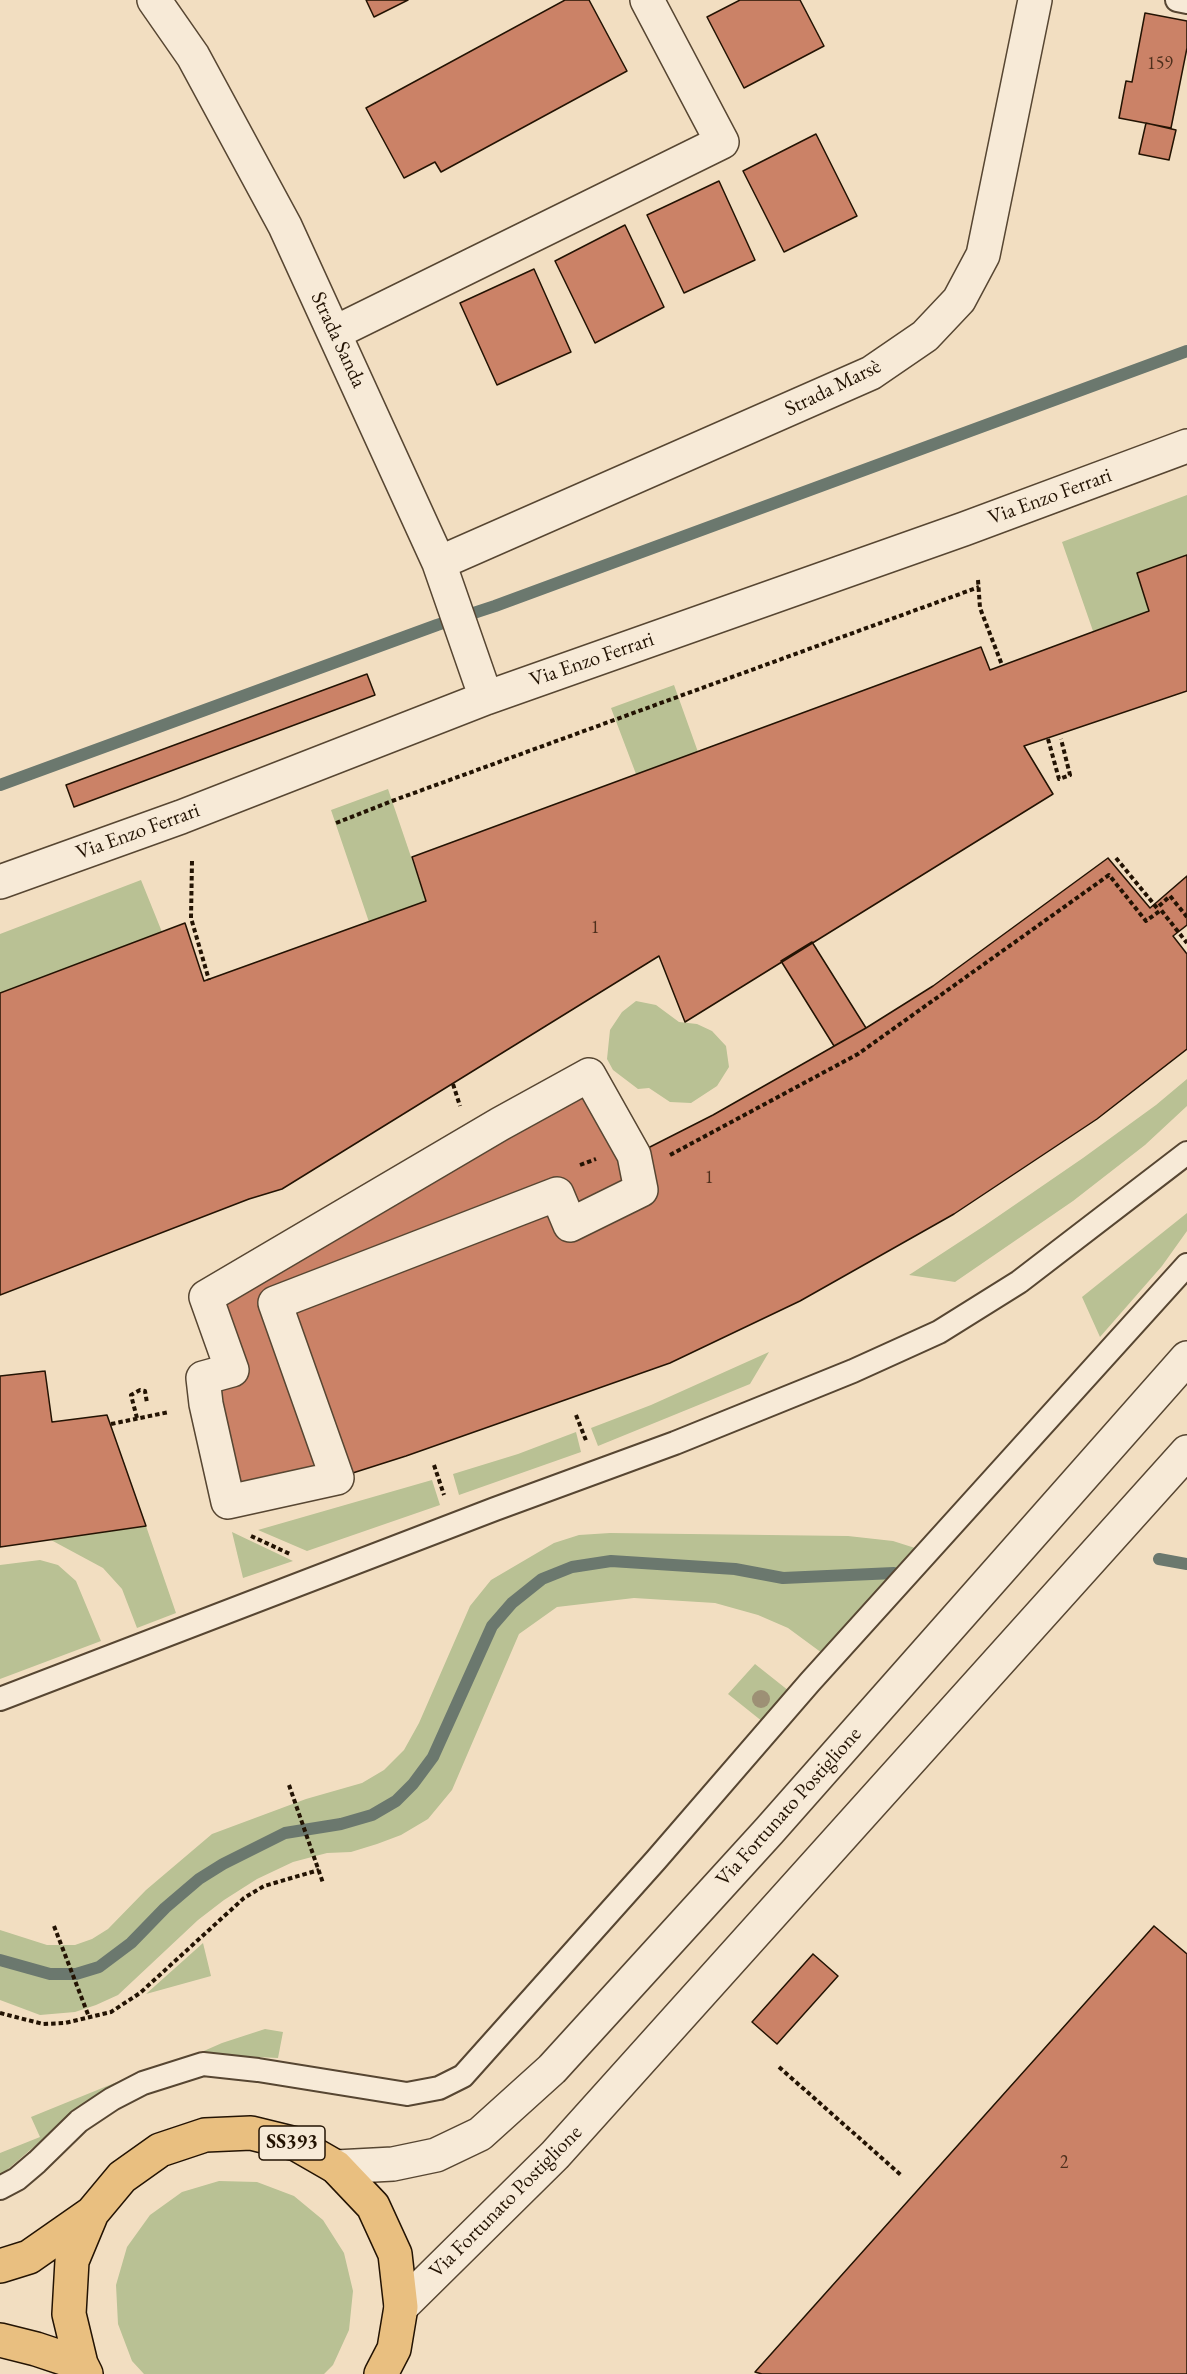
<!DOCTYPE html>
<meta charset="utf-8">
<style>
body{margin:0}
canvas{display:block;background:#f2dec1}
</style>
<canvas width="1187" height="2374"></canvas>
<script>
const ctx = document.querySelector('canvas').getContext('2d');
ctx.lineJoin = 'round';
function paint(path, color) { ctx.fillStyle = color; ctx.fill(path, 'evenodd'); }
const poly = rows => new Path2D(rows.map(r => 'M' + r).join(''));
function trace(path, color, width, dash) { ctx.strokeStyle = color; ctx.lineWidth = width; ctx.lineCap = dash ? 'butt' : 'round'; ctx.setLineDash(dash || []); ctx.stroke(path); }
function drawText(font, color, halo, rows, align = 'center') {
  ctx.font = font + ' "EB Garamond",serif'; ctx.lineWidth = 6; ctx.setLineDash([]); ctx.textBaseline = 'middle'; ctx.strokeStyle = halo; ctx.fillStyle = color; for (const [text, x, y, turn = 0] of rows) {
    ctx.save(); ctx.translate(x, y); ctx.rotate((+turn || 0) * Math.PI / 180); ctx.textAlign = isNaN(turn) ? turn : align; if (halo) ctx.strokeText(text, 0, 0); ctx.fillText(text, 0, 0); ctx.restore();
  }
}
const green = poly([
 [1187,495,1187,555,1137,573,1149,611,1093,631,1062,542],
 [674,685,698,752,636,774,611,708],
 [388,789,426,901,369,922,331,810],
 [141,880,162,932,0,993,0,934],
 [636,1001,656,1005,679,1022,697,1024,712,1031,726,1046,729,1067,717,1086,691,1103,670,1102,649,1088,638,1089,613,1070,607,1059,610,1030,622,1012],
 [1187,1079,1187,1106,1145,1145,1073,1201,955,1282,909,1275,984,1226,1083,1158,1156,1105],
 [1187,1213,1187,1231,1162,1266,1100,1337,1082,1297],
 [769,1352,750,1384,598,1446,591,1428,651,1405],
 [576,1432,581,1452,459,1495,453,1474,518,1454],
 [432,1480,440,1505,307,1551,258,1530],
 [146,1526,176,1613,137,1628,122,1589,103,1568,51,1540],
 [232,1532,293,1561,243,1578],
 [610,1533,848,1536,893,1541,915,1548,822,1653,788,1628,758,1615,715,1603,634,1598,557,1607,519,1634,452,1790,428,1819,401,1835,377,1844,351,1852,327,1853,293,1862,257,1879,224,1900,198,1920,118,1995,96,2005,75,2012,40,2015,0,2000,0,1930,47,1945,75,1945,92,1939,108,1929,146,1890,212,1834,306,1799,362,1783,384,1770,404,1750,419,1723,470,1606,491,1580,554,1543,579,1535],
 [40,1560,58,1565,76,1581,101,1641,0,1679,0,1565],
 [755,1664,789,1691,763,1722,728,1694],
 [203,1943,211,1976,146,1994],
 [265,2029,283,2032,278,2058,197,2054,222,2043],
 [117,2082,73,2113,0,2176,0,2153,40,2137,31,2117],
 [219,2181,257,2182,294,2196,323,2220,344,2253,353,2291,349,2330,333,2365,324,2374,144,2374,132,2361,118,2324,116,2285,127,2247,150,2215,182,2192]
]);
const stream = poly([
 [0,785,437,625,495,606,1187,351],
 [1159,1559,1187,1564],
 [0,1960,50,1974,76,1974,99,1967,131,1943,165,1908,199,1879,223,1864,285,1833,341,1824,372,1815,396,1801,413,1784,433,1757,492,1626,512,1603,542,1579,572,1567,611,1561,735,1569,783,1578,894,1573]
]);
const building = poly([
 [366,0,408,0,374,17,366,0],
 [565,0,589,0,627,71,441,172,435,162,404,178,366,108,565,0],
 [740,0,800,0,824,46,744,88,707,17,740,0],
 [1145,13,1187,21,1187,48,1171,128,1119,118,1126,81,1132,82,1145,13],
 [1146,123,1176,130,1169,160,1139,154,1146,123],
 [816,134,857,216,784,252,743,171,816,134],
 [719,181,755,260,684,293,647,215,719,181],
 [625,225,664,307,595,343,555,261,625,225],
 [534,269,571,352,497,385,460,303,534,269],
 [1187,555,1187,691,1024,746,1053,794,685,1022,659,956,282,1189,249,1199,0,1295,0,993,185,923,204,981,426,901,412,857,981,647,990,670,1149,611,1137,573,1187,555],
 [367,674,375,695,74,807,66,785,367,674],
 [1108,858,1150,908,1187,876,1187,925,1173,936,1187,954,1187,1049,1097,1119,954,1214,800,1301,670,1363,406,1456,337,1478,228,1502,206,1404,232,1370,206,1297,589,1075,644,1150,713,1115,866,1028,933,986,1108,858],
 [812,942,866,1028,834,1046,781,961,812,942],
 [45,1371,52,1422,107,1415,146,1526,0,1547,0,1376,45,1371],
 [1154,1926,1187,1954,1187,2374,762,2374,755,2372,1154,1926],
 [813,1954,838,1976,777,2044,752,2022,813,1954]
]);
const path = poly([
 [978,580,980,608,1002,665],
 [1048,739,1059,779,1070,775,1061,739],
 [336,823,392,801,979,587],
 [1116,858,1157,908,1170,896,1187,917],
 [192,861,191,918,209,980],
 [453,1084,460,1106],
 [670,1155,858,1054,1109,875,1146,921,1161,910,1187,943],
 [580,1165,596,1159],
 [576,1415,587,1443],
 [137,1418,131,1395,140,1390,145,1391,147,1403],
 [111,1424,169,1412],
 [434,1465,444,1495],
 [251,1536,290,1554],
 [289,1785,323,1883],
 [54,1926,89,2017],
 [0,2013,43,2024,65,2023,111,2012,140,1993,244,1898,264,1886,319,1870],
 [779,2067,901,2175]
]);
const service = poly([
 [1177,0,1187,2],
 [0,1699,495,1509,675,1443,853,1371,939,1332,1019,1282,1187,1153],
 [0,2188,17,2179,37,2162,79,2121,112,2099,143,2083,203,2064,258,2070,407,2094,439,2088,463,2076,656,1860,810,1682,1187,1265]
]);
const pedestrian = poly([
 [589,1075,634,1155,641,1190,570,1225,557,1194,275,1303,337,1478,228,1502,206,1404,203,1378,232,1370,206,1297,500,1124,589,1075]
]);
const minor = poly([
 [154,0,193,56,285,226,439,563,486,698],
 [334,333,722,142,647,0],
 [439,563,871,373,925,336,959,300,983,255,1035,0],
 [0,882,181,817,486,698,964,529,1187,446]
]);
const tertiary = poly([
 [336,2167,393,2164,436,2155,480,2134,552,2069,769,1831,1187,1358],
 [401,2307,555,2155,1187,1452]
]);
const primary = poly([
 [0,2266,29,2257,92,2213],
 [0,2340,36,2349,81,2364],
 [86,2374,81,2364,69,2314,72,2261,92,2213,122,2177,160,2150,205,2135,251,2133,296,2144,336,2167,373,2206,395,2254,401,2307,394,2349,381,2374]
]);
const trees = [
 [761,1699]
];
const numberNames = [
 ["159",1160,64],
 ["1",595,928],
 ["1",709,1178],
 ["2",1064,2163]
];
const shields = [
 [292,2143,66]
];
const shieldNames = [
 ["SS393",292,2143]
];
const streetNames = [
 ["Strada Sanda",338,340,65],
 ["Strada Marsè",833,388,-26],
 ["Via Enzo Ferrari",1050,497,-20],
 ["Via Enzo Ferrari",592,660,-19],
 ["Via Enzo Ferrari",138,832,-20],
 ["Via Fortunato Postiglione",789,1807,-48],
 ["Via Fortunato Postiglione",506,2202,-45]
];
paint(green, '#b9c194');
trace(stream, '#6b786e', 12);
paint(building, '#cb8267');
trace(building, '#231303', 1.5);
trace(service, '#574632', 26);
trace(pedestrian, '#574632', 36);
trace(minor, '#574632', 36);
trace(tertiary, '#574632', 36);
trace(primary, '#231303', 36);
trace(path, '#231303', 4, [4.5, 3]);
trace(service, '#f7ead7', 22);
trace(pedestrian, '#f7ead7', 33);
trace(minor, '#f7ead7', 33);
trace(tertiary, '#f7ead7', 33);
trace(primary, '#e9bf80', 33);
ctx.fillStyle = '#9d9075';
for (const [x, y] of trees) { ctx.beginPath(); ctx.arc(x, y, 9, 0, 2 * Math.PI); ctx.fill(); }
drawText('18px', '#4d2f1c', null, numberNames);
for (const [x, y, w] of shields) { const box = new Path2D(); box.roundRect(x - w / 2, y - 17, w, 34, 4.5); ctx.fillStyle = '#f7ead7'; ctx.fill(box); trace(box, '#231303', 1.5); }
drawText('bold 20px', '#231303', null, shieldNames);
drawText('21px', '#231303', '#f7ead7', streetNames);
</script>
